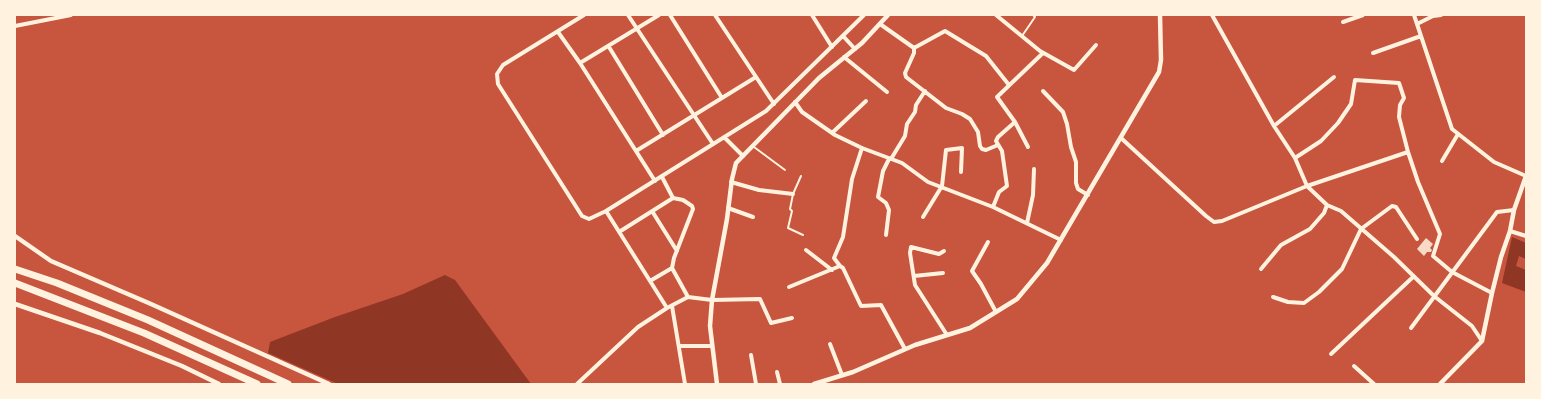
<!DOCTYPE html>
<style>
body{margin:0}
#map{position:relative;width:1541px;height:399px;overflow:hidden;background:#c8553d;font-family:Cabin,sans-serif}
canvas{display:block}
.frame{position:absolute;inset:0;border:16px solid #fff3e0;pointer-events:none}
</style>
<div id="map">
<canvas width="1541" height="399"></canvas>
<div class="frame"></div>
</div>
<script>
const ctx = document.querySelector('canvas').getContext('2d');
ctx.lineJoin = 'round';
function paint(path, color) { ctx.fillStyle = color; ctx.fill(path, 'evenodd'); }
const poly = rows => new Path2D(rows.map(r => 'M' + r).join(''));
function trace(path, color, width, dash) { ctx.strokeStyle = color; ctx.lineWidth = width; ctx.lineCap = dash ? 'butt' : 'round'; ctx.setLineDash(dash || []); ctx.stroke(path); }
const water = poly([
 [1512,237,1526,243,1526,259,1519,256,1516,266,1526,270,1526,292,1502,283],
 [445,275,455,280,531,384,338,384,268,353,270,342,335,317,403,294]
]);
const building = poly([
 [1426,238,1433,244,1430,248,1432,250,1431,252,1427,252,1424,256,1417,249]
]);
const service = poly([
 [1022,36,1035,17,1033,15],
 [754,147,785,170],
 [801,176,793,194,790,209,792,211,788,228,803,235]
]);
const minor = poly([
 [584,15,503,65,497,74,498,84,582,216,589,219,606,211,766,111,864,15],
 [628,15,713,144],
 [670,15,722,98],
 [715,15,774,104],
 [812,15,832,47],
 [996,15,1040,51,1074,70,1096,45],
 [1212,15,1274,126,1295,158,1307,186,1327,205,1341,211,1394,257,1434,296,1472,326,1482,341],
 [1414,15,1452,129,1494,162,1526,176],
 [1343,22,1363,15],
 [880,24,914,48,914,53,905,73,906,77,946,108,962,114,970,119,978,132,980,146,982,149,986,150,998,145],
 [1417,24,1433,16,1441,15],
 [15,26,71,15],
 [558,32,580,63,655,181],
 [843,36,855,49],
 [609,47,663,135],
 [914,48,945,31,986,56,1009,85],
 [1373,53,1421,36],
 [844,57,887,92],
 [580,63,659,15],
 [1043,91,1063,112,1067,124,1071,147,1076,162,1076,183,1078,189,1088,195],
 [795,102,802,112,835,135,862,148,902,163,928,182,993,207,1061,240],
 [1015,122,997,97,1043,53],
 [1274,126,1334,77],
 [832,133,866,101],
 [724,137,743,156],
 [1121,138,1206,216,1214,222,1222,221,1307,186,1408,152],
 [862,148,852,179,843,237,834,258,840,266,843,268,861,306,881,305,905,349],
 [636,151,756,77],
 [1295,158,1321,141,1338,123,1351,104,1355,80,1399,83,1404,98,1400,105,1399,117,1408,152,1418,182,1440,234,1433,256,1452,272,1492,293],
 [891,159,905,136,907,124,915,112,916,105,925,91],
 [1442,161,1458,134],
 [662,177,673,198],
 [731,182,759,190,793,194],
 [993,207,999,192,1007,186,1002,151,996,141,998,137,1015,122,1028,147],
 [728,208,753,217],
 [606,211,667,308],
 [652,211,677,251],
 [923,217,942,186,946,150,962,148,961,172],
 [1027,223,1033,195,1034,169],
 [1510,231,1526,236],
 [619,232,673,198,683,200,692,206,693,209,674,258,672,268,688,297],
 [886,235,889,210,886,203,878,197,883,171,889,159],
 [988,242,972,271,981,284,996,312],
 [806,250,832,270],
 [944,251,939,254,911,247,910,253,915,285,947,335],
 [1261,269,1281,245,1310,229,1324,213,1327,205],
 [914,276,943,273],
 [650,281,672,268],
 [789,287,840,266],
 [1273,297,1288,302,1304,303,1319,292,1342,269,1361,229,1392,206,1396,207,1417,239],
 [672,306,685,384],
 [1411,328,1497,212,1514,210],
 [830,344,842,375],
 [679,346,712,346],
 [1331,354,1413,277],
 [751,355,756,384],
 [1354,366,1374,384],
 [777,372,780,384],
 [577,384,638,327,667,308,688,297,712,300,760,299,771,323,792,318]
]);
const tertiary = poly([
 [15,236,51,261,151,304,329,384],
 [15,304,100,333,182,366,219,384],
 [717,384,710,326,712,300,727,219,732,179,736,163,819,78,862,43,888,15],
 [814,384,853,372,915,345,970,328,1017,299,1047,263,1159,72,1161,60,1160,15],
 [1440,384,1482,341,1492,293,1501,257,1510,231,1514,210,1526,176]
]);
const motorway = poly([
 [15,269,57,283,148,320,288,384],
 [15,283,144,333,257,384]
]);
paint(water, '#8f3625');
paint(building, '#f7dbc8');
trace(service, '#fff3e0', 2);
trace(minor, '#fff3e0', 4);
trace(tertiary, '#fff3e0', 4.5);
trace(motorway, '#fff3e0', 7);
</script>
